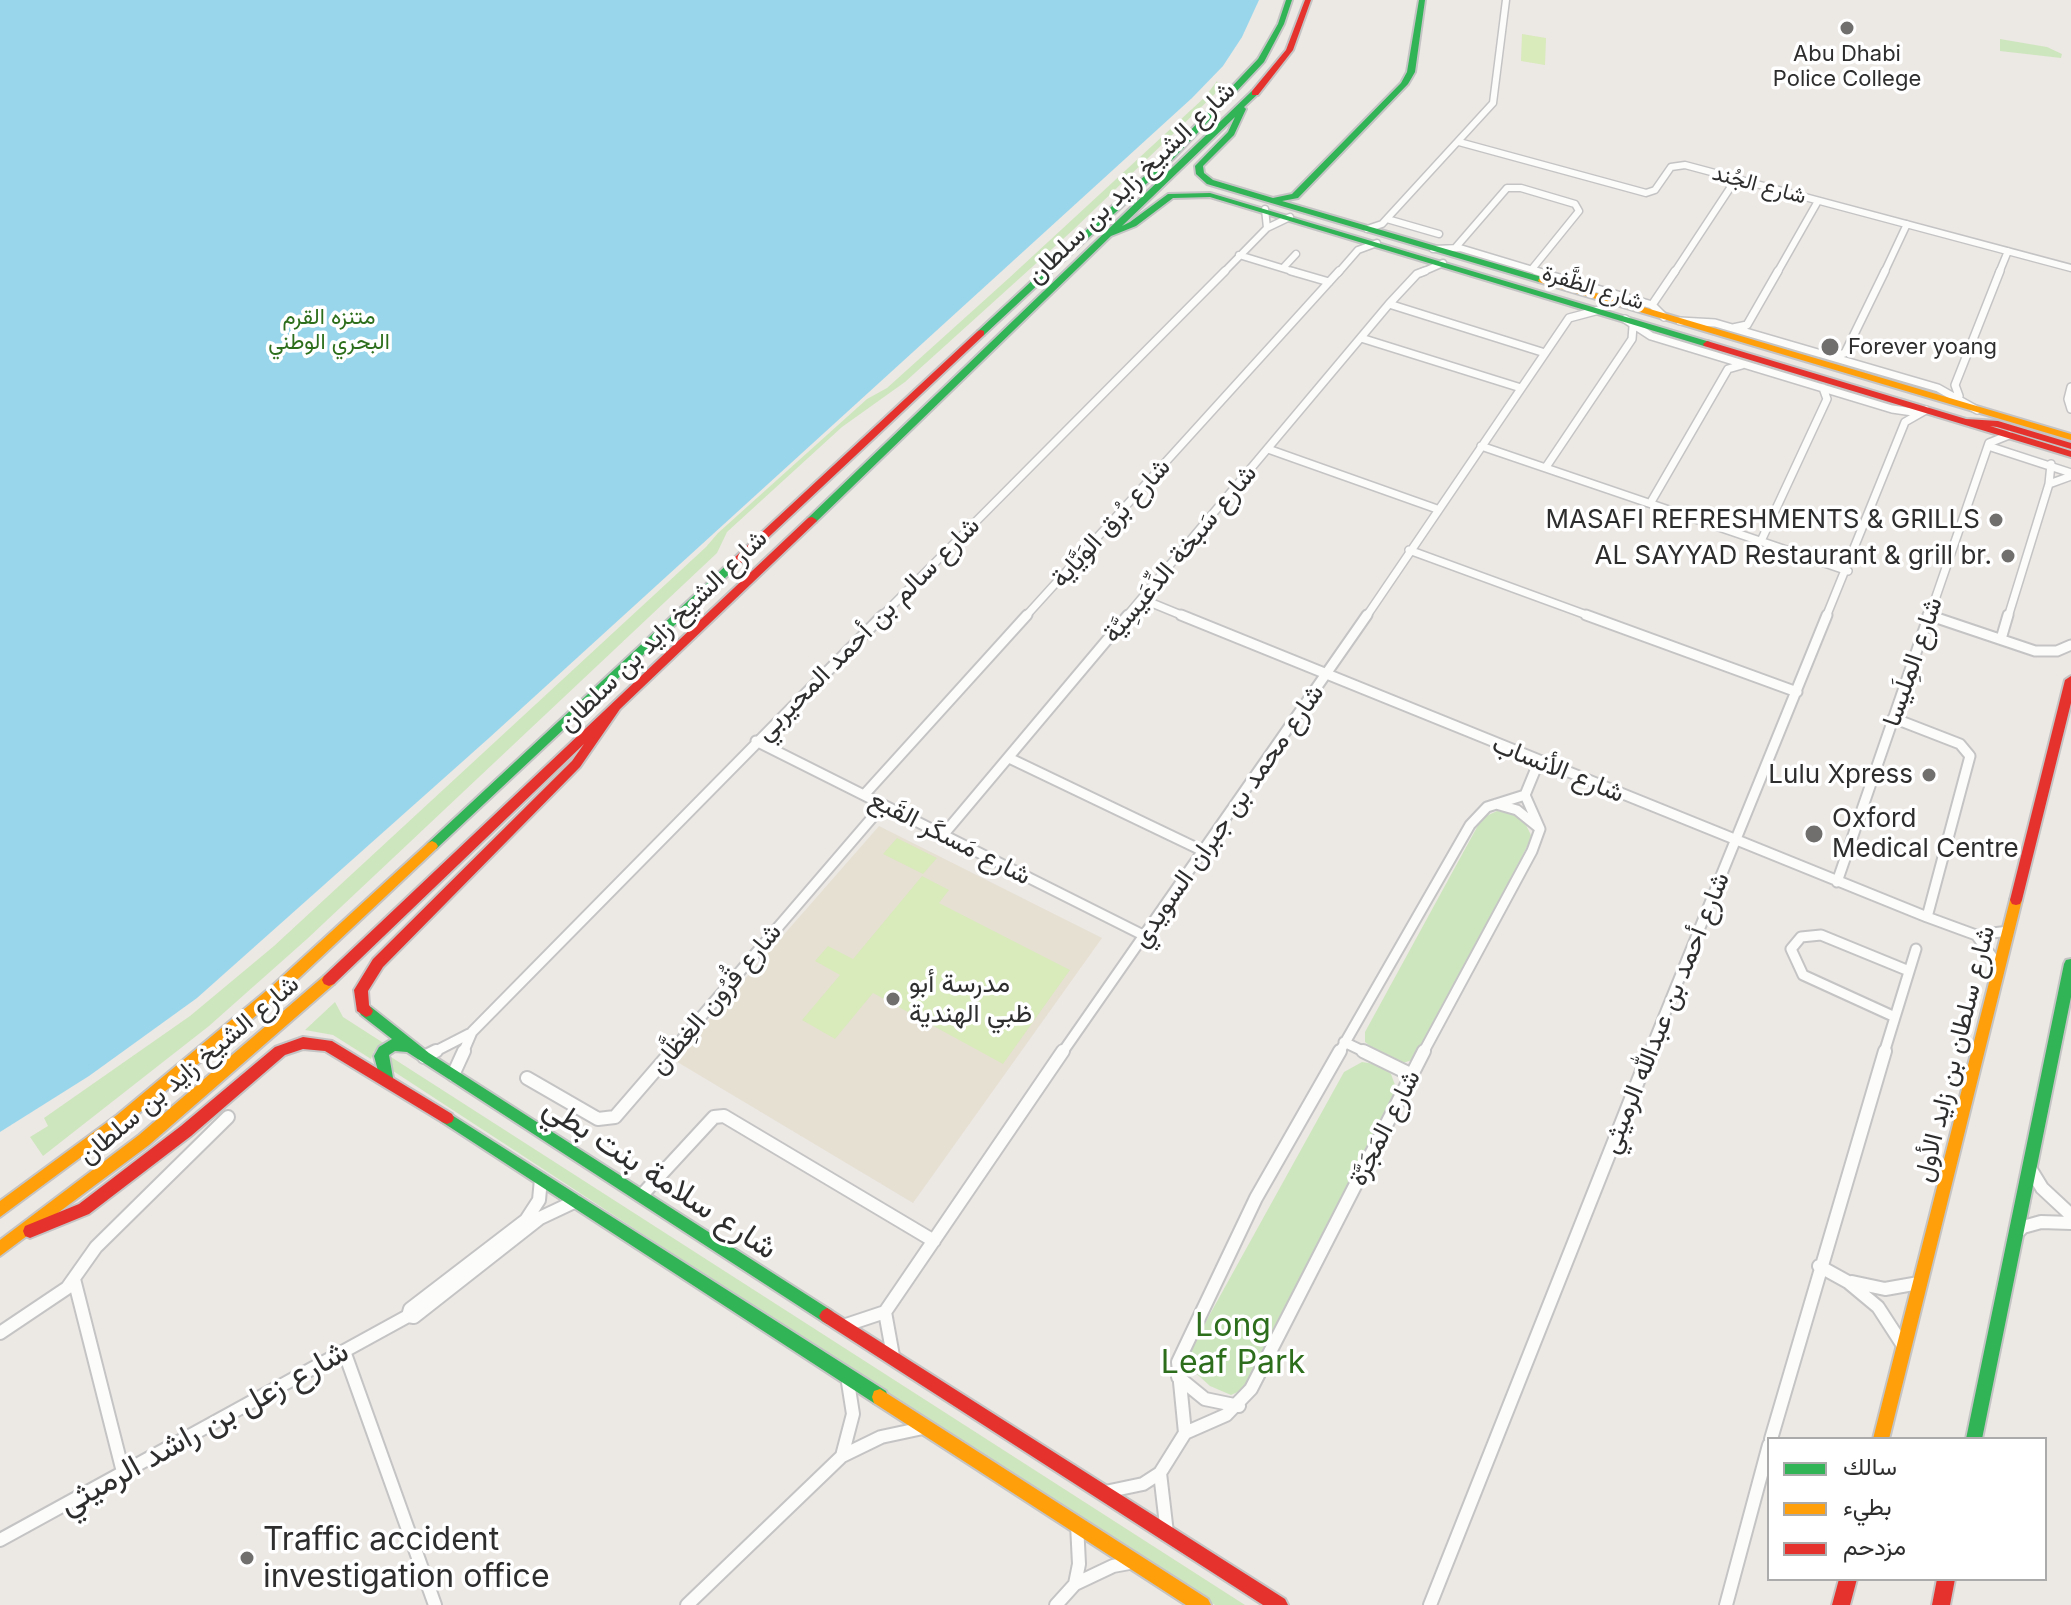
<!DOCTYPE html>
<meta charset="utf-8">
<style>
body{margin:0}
#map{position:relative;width:2071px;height:1605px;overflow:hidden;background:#ece8e4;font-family:Inter,Vazirmatn,sans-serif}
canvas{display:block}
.legend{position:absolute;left:1767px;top:1437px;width:280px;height:144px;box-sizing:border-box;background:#fff;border:2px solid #ababab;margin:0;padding:10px 14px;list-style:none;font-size:24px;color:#2e2e2e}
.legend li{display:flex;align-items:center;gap:16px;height:40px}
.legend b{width:40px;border:2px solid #ababab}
</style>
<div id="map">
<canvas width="2071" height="1605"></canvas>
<ul class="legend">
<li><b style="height:10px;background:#30b455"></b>سالك</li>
<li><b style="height:10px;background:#ff9f0a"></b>بطيء</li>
<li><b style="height:10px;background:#e5322d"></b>مزدحم</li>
</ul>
</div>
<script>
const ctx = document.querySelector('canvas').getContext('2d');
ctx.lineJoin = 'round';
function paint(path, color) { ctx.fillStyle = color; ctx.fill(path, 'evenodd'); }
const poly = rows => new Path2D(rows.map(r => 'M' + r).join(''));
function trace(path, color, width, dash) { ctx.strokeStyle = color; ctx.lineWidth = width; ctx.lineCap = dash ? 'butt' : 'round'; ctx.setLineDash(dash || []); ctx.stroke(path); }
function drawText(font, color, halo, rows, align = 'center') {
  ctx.font = font + ' Inter,Vazirmatn,sans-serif'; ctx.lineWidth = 7; ctx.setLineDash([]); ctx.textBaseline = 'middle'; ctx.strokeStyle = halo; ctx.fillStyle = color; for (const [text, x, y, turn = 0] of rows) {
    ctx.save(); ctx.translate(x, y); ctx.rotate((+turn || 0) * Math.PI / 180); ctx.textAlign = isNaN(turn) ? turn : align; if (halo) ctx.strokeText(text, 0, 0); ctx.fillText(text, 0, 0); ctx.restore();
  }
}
const education = poly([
 [879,826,1102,938,913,1203,674,1060]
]);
const green = poly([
 [2000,39,2047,47,2062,54,2061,58,2000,51],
 [1217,81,1220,89,1073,230,905,382,842,427,727,532,717,553,307,939,209,1026,43,1156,30,1137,48,1126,44,1118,190,1016,274,946,706,547,718,533,867,399,887,388,1009,278,1205,97],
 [1497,811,1515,813,1524,821,1532,837,1418,1058,1403,1063,1384,1057,1365,1042,1365,1032,1482,818],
 [335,1002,343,1017,385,1044,374,1051,371,1059,333,1035,305,1030],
 [391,1057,1245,1605,1215,1605,1131,1553,390,1069,386,1059],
 [1362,1062,1381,1065,1391,1074,1399,1096,1249,1387,1231,1395,1210,1386,1189,1367,1189,1352,1344,1072]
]);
const pitch = poly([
 [1522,34,1546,38,1545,65,1521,61],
 [897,838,937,858,923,874,883,854],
 [922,876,949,890,939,903,1070,970,1003,1064,873,993,835,1039,802,1020,840,975,815,961,828,946,853,959]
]);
const water = poly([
 [0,0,1259,0,1242,37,1223,66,1192,98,489,738,197,998,89,1076,0,1132]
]);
const streetFar3 = poly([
 [1459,142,1646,193,1655,190,1671,167,1685,165,2071,268],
 [1265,209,1267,228],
 [1387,219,1439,234],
 [1367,229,1382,224,1493,103,1506,0],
 [1456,247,1507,188,1521,188,1575,204,1579,211,1532,269],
 [1433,249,1460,248,1543,273],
 [1239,255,1298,273],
 [1283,268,1296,254],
 [1223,273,1267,228,1290,217],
 [1338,273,1358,250,1377,243],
 [1420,273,1443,263],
 [1674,273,1736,179],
 [1777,273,1818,201],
 [1884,273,1907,224],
 [1999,273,2008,251]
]);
const streetFar2 = poly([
 [1291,271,1329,282],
 [1536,271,1652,305,1664,317],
 [1389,304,1545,353],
 [1652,305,1675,271],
 [1625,319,1651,336,1892,409,1920,413],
 [1680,321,1715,323,1938,388,1977,410],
 [1733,328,1747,325,1778,271],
 [1361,338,1521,388],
 [1832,357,1845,353,1885,271],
 [2071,387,2068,399,2071,409],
 [1959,396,1955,385,2000,271],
 [1481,446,1848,571],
 [1988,446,2071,473],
 [1268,449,1437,509],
 [1546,467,1632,339,1633,326],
 [2049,484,2071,476],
 [1651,502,1728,369,1742,365],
 [1761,541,1827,399,1823,388],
 [1409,550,1592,617],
 [1142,599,1186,617],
 [1928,615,1933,617],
 [881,617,1225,271],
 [1025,617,1339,271],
 [1126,617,1389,304,1417,274,1425,271],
 [1366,617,1569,318,1599,310],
 [1826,617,1905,422,1926,410],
 [1929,617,1989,443,2009,435],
 [2008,617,2049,484,2051,464]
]);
const streetFar1 = poly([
 [1181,615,1927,917,1976,935,2009,931],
 [1586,615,1797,692],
 [1928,615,2035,651,2057,651,2071,645],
 [2001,639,2008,615],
 [1893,718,1960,744,1970,756,1927,917],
 [756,741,1143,935],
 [1009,758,1201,850],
 [864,795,1027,615],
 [1525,795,1539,761],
 [1496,804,1517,810,1538,827],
 [943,835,1128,615],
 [1837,882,1929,615],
 [1976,935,1999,966],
 [1895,1017,1803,975,1791,949,1801,937,1821,935,1909,971],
 [1344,1042,1367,1053],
 [432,1053,469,1034],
 [463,1053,472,1032,883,615],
 [670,1053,883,805],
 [1062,1053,1367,615],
 [1339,1053,1470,825,1487,807,1525,795],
 [1423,1053,1532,851,1540,829,1525,795],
 [1649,1053,1827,615],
 [1884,1053,1916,949]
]);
const street = poly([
 [1363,1051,1412,1075],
 [424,1057,436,1051],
 [453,1075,464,1051],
 [527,1078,598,1119,615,1117,672,1051],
 [2031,1170,2042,1188,2071,1215],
 [641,1196,714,1117,724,1116,934,1241],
 [2017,1233,2023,1227,2041,1222,2071,1223],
 [1819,1266,1848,1282,1878,1307,1902,1344],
 [74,1279,123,1472],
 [1852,1282,1885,1289,1919,1283],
 [885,1312,893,1356],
 [408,1316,410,1309,526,1220,539,1200,541,1179],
 [843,1326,885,1312,1063,1051],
 [0,1333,67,1288,96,1247,228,1117],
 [344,1351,435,1605],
 [1178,1377,1205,1399,1239,1406],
 [1185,1433,1178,1362,1256,1198,1340,1051],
 [1771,1439,1885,1051],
 [842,1456,853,1414,847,1376],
 [1160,1473,1167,1533],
 [1105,1492,1143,1484,1160,1473,1185,1433,1226,1415,1251,1389,1424,1051],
 [0,1540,408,1316,414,1317,540,1218,576,1201],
 [1075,1584,1079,1564,1077,1524],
 [687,1605,842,1456,881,1437,923,1428],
 [1056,1605,1075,1584,1113,1566,1135,1562],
 [1430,1605,1650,1051],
 [1726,1605,1769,1445]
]);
const fast = poly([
 [1286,0,1292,0,1284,24,1264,62,1174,158,984,335,978,335,978,331,1168,154,1258,59,1278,24,1286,0],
 [1419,0,1425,0,1415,72,1408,84,1298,198,1282,201,1545,278,1545,282,1539,282,1207,184,1196,174,1195,166,1228,132,1235,117,1122,226,1130,222,1168,194,1210,193,1710,342,1710,346,1704,346,1210,197,1173,198,1136,226,1111,236,816,522,808,522,808,518,1252,91,1259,93,1244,107,1246,109,1234,135,1203,166,1204,173,1213,180,1273,198,1292,194,1401,83,1407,72,1419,0],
 [737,558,741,559,742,561,741,563,436,849,428,849,426,846,428,843,733,559,737,558],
 [2071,959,2071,997,1982,1439,1966,1439,2064,964,2066,960,2071,959],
 [366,1005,371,1007,429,1053,832,1311,835,1316,832,1321,827,1324,822,1321,407,1052,395,1051,389,1055,393,1078,391,1082,386,1084,381,1082,374,1056,379,1047,392,1039,361,1015,359,1011,361,1007,366,1005],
 [447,1112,886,1391,888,1397,886,1403,880,1405,874,1403,442,1122,440,1118,442,1114,447,1112]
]);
const slow = poly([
 [1542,277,2071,434,2071,440,1539,282,1538,280,1542,277],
 [432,841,436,843,438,846,436,849,282,994,127,1123,0,1217,0,1201,117,1115,272,986,428,843,432,841],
 [2016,895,2020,896,2022,900,1889,1439,1873,1439,2010,900,2012,896,2016,895],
 [329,974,334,976,336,980,334,984,149,1145,0,1256,0,1240,139,1135,324,976,329,974],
 [880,1389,1208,1599,1211,1605,1186,1605,874,1403,872,1397,874,1391,880,1389]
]);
const jam = poly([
 [1305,0,1311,0,1293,50,1258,95,1252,95,1252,91,1286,50,1305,0],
 [981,330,984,331,984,335,741,563,733,563,732,561,733,559,978,331,981,330],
 [1707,341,1966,419,1998,421,2071,443,2071,449,1997,427,1990,426,2071,451,2071,457,1704,346,1703,344,1707,341],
 [812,517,817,520,816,522,620,709,580,767,383,967,368,991,369,1005,373,1011,371,1015,366,1017,357,1011,354,990,373,959,572,761,584,744,334,984,329,986,324,984,322,980,324,976,808,518,812,517],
 [2071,676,2071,703,2022,900,2020,904,2016,905,2012,904,2010,900,2065,680,2071,676],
 [303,1037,332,1041,452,1114,454,1118,452,1122,447,1124,442,1122,325,1051,303,1049,285,1055,191,1136,89,1214,30,1238,25,1236,23,1231,25,1226,79,1204,181,1126,275,1047,303,1037],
 [827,1308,1285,1599,1288,1605,1263,1605,822,1321,819,1316,822,1311,827,1308],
 [1839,1579,1857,1579,1850,1605,1832,1605,1839,1579],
 [1937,1579,1955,1579,1950,1605,1932,1605,1937,1579]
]);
const markers = [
 [1847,28,8,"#706f6e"],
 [1830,347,10,"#706f6e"],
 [1996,520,8,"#706f6e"],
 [2008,556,8,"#706f6e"],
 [1929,775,8,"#706f6e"],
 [1814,834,10,"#706f6e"],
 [893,999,8,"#706f6e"],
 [247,1558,8,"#706f6e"]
];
const farPoinames = [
 ["Abu Dhabi",1847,54],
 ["Police College",1847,79],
 ["Forever yoang",1848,347,"left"]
];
const farStreetnames = [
 ["شارع الجُند",1759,185,15],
 ["شارع الظَّفرة",1593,288,17]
];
const farParknames = [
 ["متنزه القرم",329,317],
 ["البحري الوطني",329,342]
];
const streetNames = [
 ["شارع الشيخ زايد بن سلطان",1131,183,-44],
 ["شارع بُرق الوَيَّاية",1111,523,-48],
 ["شارع سَبخة الدِّعَيسِيَّة",1180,554,-50],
 ["شارع سالم بن أحمد المحيربي",868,629,-45],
 ["شارع الشيخ زايد بن سلطان",663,631,-44],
 ["شارع المِلَيسا",1913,662,-71],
 ["شارع الأنساب",1558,769,22],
 ["شارع محمد بن جبران السويدي",1228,816,-55],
 ["شارع مَسكَر القَبع",950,838,27],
 ["شارع قُرُون الغِظَّان",716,999,-50],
 ["شارع أحمد بن عبدالله الرميثي",1666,1013,-68],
 ["شارع سلطان بن زايد الأول",1955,1054,-76],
 ["شارع الشيخ زايد بن سلطان",189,1070,-40],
 ["شارع المَجَرَّة",1385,1128,-63]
];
const poiNames = [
 ["MASAFI REFRESHMENTS & GRILLS",1980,520],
 ["AL SAYYAD Restaurant & grill br.",1992,556],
 ["Lulu Xpress",1913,775],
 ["Oxford",1832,819,"left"],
 ["Medical Centre",1832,849,"left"],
 ["مدرسة أبو",909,984,"left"],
 ["ظبي الهندية",909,1014,"left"]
];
const nearStreetnames = [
 ["شارع سلامة بنت بطي",660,1178,33],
 ["شارع زعل بن راشد الرميثي",204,1428,-29]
];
const nearParknames = [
 ["Long",1233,1326],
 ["Leaf Park",1233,1363]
];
const nearPoinames = [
 ["Traffic accident",263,1540],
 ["investigation office",263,1577]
];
paint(education, '#e6e0d3');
paint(green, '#cee6be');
paint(pitch, '#d9eabb');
paint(water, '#99d6ec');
trace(streetFar3, '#c5c4c5', 9);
trace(streetFar2, '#c5c4c5', 10);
trace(streetFar1, '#c5c4c5', 13);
trace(street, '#c5c4c5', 16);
trace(fast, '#c5c4c5', 4);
trace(slow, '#c5c4c5', 4);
trace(jam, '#c5c4c5', 4);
trace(streetFar3, '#fcfcfb', 6);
trace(streetFar2, '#fcfcfb', 7);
trace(streetFar1, '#fcfcfb', 9);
trace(street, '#fcfcfb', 12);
paint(fast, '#30b455');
paint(slow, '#ff9f0a');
paint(jam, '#e5322d');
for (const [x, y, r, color] of markers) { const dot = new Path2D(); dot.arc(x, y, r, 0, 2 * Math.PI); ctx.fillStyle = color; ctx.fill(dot); trace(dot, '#fff', 3); }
drawText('22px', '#2e2e2e', '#fff', farPoinames);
drawText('22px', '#2e2e2e', '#fff', farStreetnames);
drawText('22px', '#2c6e1b', '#fff', farParknames);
drawText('26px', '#2e2e2e', '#fff', streetNames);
drawText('26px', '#2e2e2e', '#fff', poiNames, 'right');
drawText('32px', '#2e2e2e', '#fff', nearStreetnames);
drawText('32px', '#2c6e1b', '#fff', nearParknames);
drawText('32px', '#2e2e2e', '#fff', nearPoinames, 'left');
</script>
